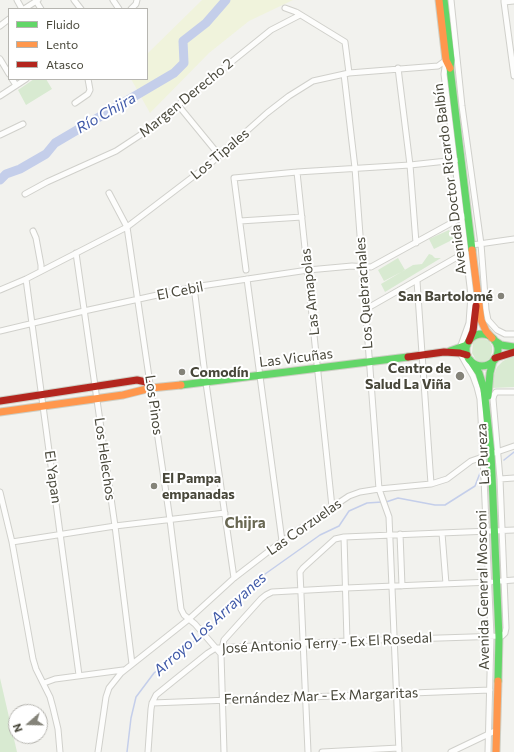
<!DOCTYPE html>
<meta charset="utf-8">
<style>
body{margin:0}
#map{position:relative;width:514px;height:752px;overflow:hidden;background:#f2f2ee;font-family:Commissioner,sans-serif}
canvas{display:block}
.legend{position:absolute;left:8px;top:8px;width:140px;height:72px;box-sizing:border-box;background:#fff;border:1px solid #b6b5b0;margin:0;padding:5px 7px;list-style:none;font-size:12px;color:#48473a}
.legend li{display:flex;align-items:center;gap:8px;height:20px}
.legend b{width:20px;border:1px solid #b6b5b0}
.north{position:absolute;left:8px;top:704px;width:40px;height:40px;box-sizing:border-box;background:#fff;border:1px solid #b6b5b0;border-radius:50%;rotate:250deg;font-size:11px;font-weight:700;line-height:16px;text-align:center;color:#48473a}
.north::after{content:'';display:block;margin:auto;width:14px;height:18px;background:#848379;clip-path:polygon(50% 0,100% 100%,50% 72%,0 100%)}
</style>
<div id="map">
<canvas width="514" height="752"></canvas>
<ul class="legend">
<li><b style="height:5px;background:#63d668"></b>Fluido</li>
<li><b style="height:5px;background:#ff974d"></b>Lento</li>
<li><b style="height:5px;background:#b3261e"></b>Atasco</li>
</ul>
<div class="north">N</div>
</div>
<script>
const ctx = document.querySelector('canvas').getContext('2d');
ctx.lineJoin = 'round';
function paint(path, color) { ctx.fillStyle = color; ctx.fill(path, 'evenodd'); }
const poly = rows => new Path2D(rows.map(r => 'M' + r).join(''));
function trace(path, color, width, dash) { ctx.strokeStyle = color; ctx.lineWidth = width; ctx.lineCap = dash ? 'butt' : 'round'; ctx.setLineDash(dash || []); ctx.stroke(path); }
function drawText(font, color, halo, rows, align = 'center') {
  ctx.font = font + ' Commissioner,sans-serif'; ctx.lineWidth = 4; ctx.setLineDash([]); ctx.textBaseline = 'middle'; ctx.strokeStyle = halo; ctx.fillStyle = color; for (const [text, x, y, turn = 0] of rows) {
    ctx.save(); ctx.translate(x, y); ctx.rotate((+turn || 0) * Math.PI / 180); ctx.textAlign = isNaN(turn) ? turn : align; if (halo) ctx.strokeText(text, 0, 0); ctx.fillText(text, 0, 0); ctx.restore();
  }
}
const green = poly([
 [34,79,46,79,52,89,26,105,18,90],
 [449,230,454,239,434,249,429,239],
 [429,254,432,255,435,258,441,258,385,292,381,284,413,265,422,264],
 [398,258,405,270,384,281,378,270],
 [481,337,489,341,492,346,492,352,490,358,484,363,479,363,476,360,472,353,473,343,475,340],
 [514,356,514,387,492,388,494,375,497,367,503,361],
 [0,678,17,752,0,752]
]);
const sand = poly([
 [202,0,293,0,249,21,209,53,150,113,131,79,147,79,147,54]
]);
const stream = poly([
 [504,460,514,452],
 [386,502,398,498,435,505,445,505,475,486,480,473],
 [127,752,131,718,136,697,154,673,219,621,251,584,320,535,339,526,349,511,367,503,382,502]
]);
const river = poly([
 [0,180,6,174,20,169,46,154,55,143,174,73,184,63,183,41,206,23,226,0]
]);
const street = poly([
 [17,0,22,9],
 [74,0,81,9],
 [113,0,119,9],
 [451,0,462,106,481,244,486,310,488,320,497,330,505,334,514,334],
 [504,0,504,2,514,1],
 [36,1,41,9],
 [504,2,514,76],
 [285,8,296,12,345,42,349,73],
 [24,9,38,0],
 [131,9,136,4,137,0],
 [0,26,9,19],
 [0,59,9,74],
 [446,60,444,74,471,295,469,323,460,348,460,353,473,376,477,387,480,399,483,456,491,636,488,752],
 [398,68,410,165,416,243],
 [344,74,355,168,379,489,389,517,399,752],
 [12,79,16,85],
 [0,96,26,79],
 [75,103,88,94,90,90,88,79],
 [178,105,219,155],
 [0,135,23,124],
 [297,172,332,507],
 [109,193,127,227,170,520,181,609,184,615,195,624,221,654,224,752],
 [25,194,47,182,116,151,160,122,178,105,271,30,300,15],
 [240,221,302,217],
 [33,231,36,238,41,265,41,271],
 [472,245,514,239],
 [76,253,115,526,132,664],
 [246,270,234,178,297,172,410,165,456,160],
 [26,279,79,675],
 [247,279,282,541],
 [417,281,431,484],
 [194,287,206,383,234,578],
 [0,290,26,279,127,227,211,163,267,113,289,96,313,81,349,73,438,66,446,60],
 [366,309,466,252],
 [0,331,84,311,194,287,308,270,352,266,371,267,464,216],
 [500,479,514,478],
 [0,492,12,542,33,659,36,669,50,697,53,708,58,729,60,752],
 [442,533,446,584],
 [400,534,402,586],
 [344,537,347,641],
 [12,542,115,526,225,513],
 [501,581,514,580],
 [222,648,224,640,261,599,266,595,272,592,346,588,491,582],
 [44,683,55,679,123,670],
 [152,703,490,690],
 [98,752,106,697,109,688,121,673,189,619,234,578,282,541,349,496,360,492,379,489,431,484,447,479,471,461,514,446],
 [148,752,151,709,152,703,156,695,208,653,216,648,347,641,502,636,505,633,506,628,500,479,493,399,494,395,496,392,514,392],
 [308,752,300,572,303,568,335,539,344,537,514,530],
 [322,752,399,748],
 [451,752,497,730]
]);
const fast = poly([
 [444,0,451,60,450,68,472,250],
 '466 350a16 16 0 1 1 32 0a16 16 0 1 1-32 0Z',
 [495,341,501,345,514,347],
 [450,351,467,345],
 [470,360,479,373,484,389,491,453,499,637,498,681],
 [181,385,408,357],
 [488,396,490,373,493,361]
]);
const slow = poly([
 [439,0,446,60,450,68],
 [472,250,481,320,486,331,492,338],
 [0,412,123,395,151,388,181,385],
 [496,752,498,681]
]);
const jam = poly([
 [469,341,473,331,476,306],
 [408,357,444,352,460,353,467,355],
 [495,358,514,352],
 [0,401,137,380,146,382,151,388]
]);
const markers = [
 [501,296,4,"#848379"],
 [182,372,4,"#848379"],
 [460,376,5,"#848379"],
 [154,486,4,"#848379"]
];
const streetNames = [
 ["Margen Derecho 2",186,98,-39],
 ["Los Tipales",220,154,-40],
 ["Avenida Doctor Ricardo Balbín",450,179,-97],
 ["El Cebil",180,291,-11],
 ["Las Amapolas",310,292,-96],
 ["Los Quebrachales",364,293,-94],
 ["Las Vicuñas",296,358,-7],
 ["Los Pinos",154,405,82],
 ["La Pureza",483,454,-93],
 ["Los Helechos",105,459,82],
 ["El Yapan",53,477,82],
 ["Las Corzuelas",304,527,-35],
 ["Avenida General Mosconi",483,590,-91],
 ["José Antonio Terry - Ex El Rosedal",327,643,-3],
 ["Fernández Mar - Ex Margaritas",321,696,-2]
];
const poiNames = [
 ["San Bartolomé",493,296],
 ["Centro de",451,368],
 ["Salud La Viña",451,384],
 ["Comodín",190,372,"left"],
 ["El Pampa",162,478,"left"],
 ["empanadas",162,494,"left"]
];
const waterNames = [
 ["Río Chijra",106,113,-30],
 ["Arroyo Los Arrayanes",210,624,-42]
];
const neighbourhoodNames = [
 ["Chijra",245,523]
];
paint(green, '#d8ead1');
paint(sand, '#f0f3dc');
trace(stream, '#c4ceea', 1.5);
trace(river, '#c4ceea', 9);
trace(street, '#d0d0cb', 7);
trace(fast, '#cecfc5', 9);
trace(slow, '#cecfc5', 9);
trace(jam, '#cecfc5', 9);
trace(street, '#fdfdfc', 5);
trace(fast, '#63d668', 7);
trace(slow, '#ff974d', 7);
trace(jam, '#b3261e', 7);
for (const [x, y, r, color] of markers) { const dot = new Path2D(); dot.arc(x, y, r, 0, 2 * Math.PI); ctx.fillStyle = color; ctx.fill(dot); trace(dot, '#fff', 1.5); }
drawText('14px', '#48473a', '#fff', streetNames);
drawText('bold 14px', '#48473a', '#fff', poiNames, 'right');
drawText('italic 15px', '#3f59a8', '#fff', waterNames);
drawText('bold 15px', '#696853', '#fff', neighbourhoodNames);
</script>
